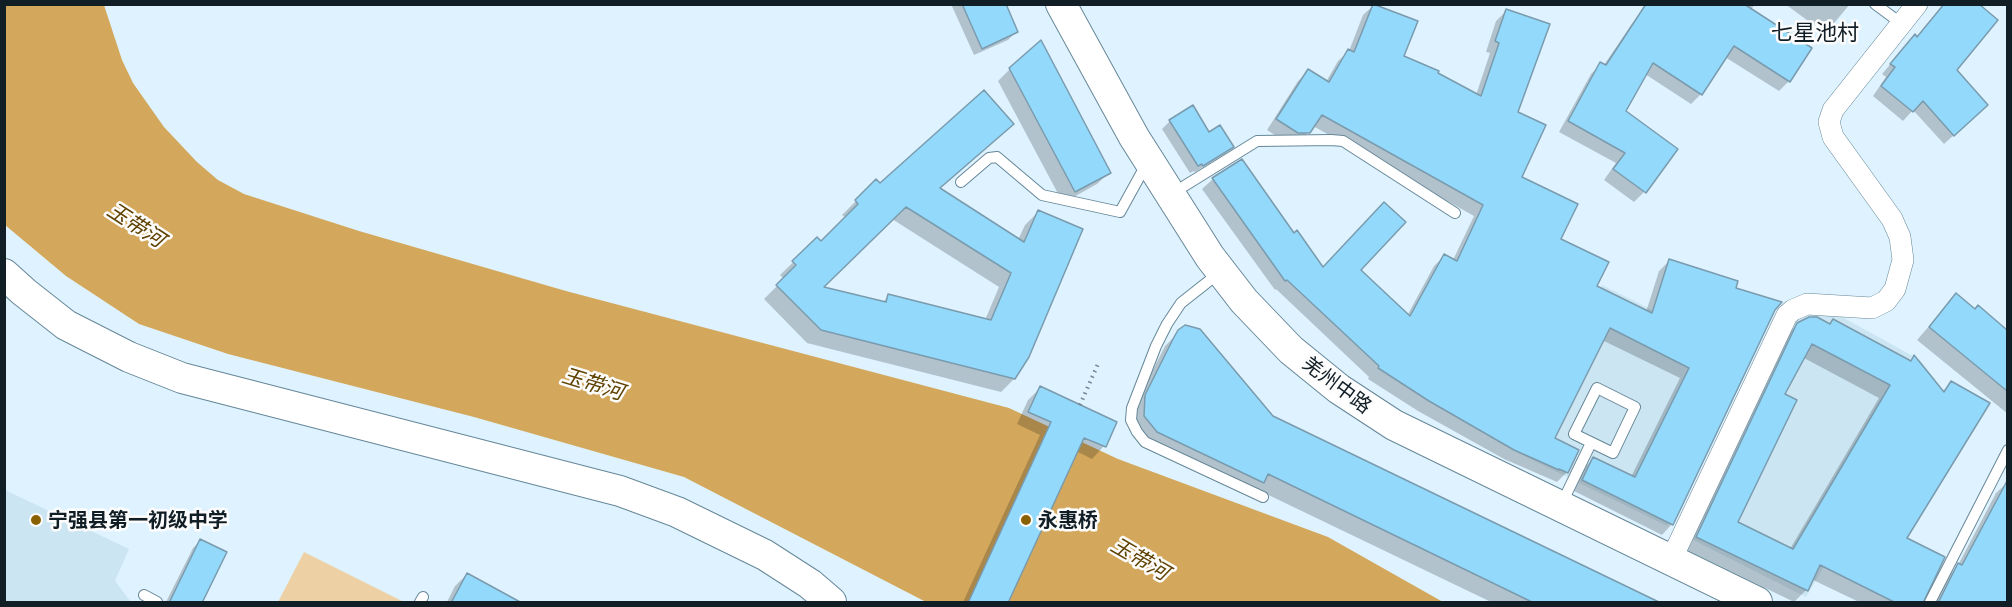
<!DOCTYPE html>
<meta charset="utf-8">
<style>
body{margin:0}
#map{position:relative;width:2012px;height:607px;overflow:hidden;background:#def3ff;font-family:"Exo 2",sans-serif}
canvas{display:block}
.frame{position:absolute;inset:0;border:6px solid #111e25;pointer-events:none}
</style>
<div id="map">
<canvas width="2012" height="607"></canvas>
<div class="frame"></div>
</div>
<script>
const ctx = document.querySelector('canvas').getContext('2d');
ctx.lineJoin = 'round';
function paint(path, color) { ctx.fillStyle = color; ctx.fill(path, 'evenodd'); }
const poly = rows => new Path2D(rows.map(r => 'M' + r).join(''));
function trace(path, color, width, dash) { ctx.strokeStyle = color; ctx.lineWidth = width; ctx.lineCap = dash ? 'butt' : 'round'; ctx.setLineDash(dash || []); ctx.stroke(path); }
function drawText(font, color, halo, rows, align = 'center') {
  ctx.font = font + ' "Exo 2","Noto Sans SC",sans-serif'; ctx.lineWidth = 5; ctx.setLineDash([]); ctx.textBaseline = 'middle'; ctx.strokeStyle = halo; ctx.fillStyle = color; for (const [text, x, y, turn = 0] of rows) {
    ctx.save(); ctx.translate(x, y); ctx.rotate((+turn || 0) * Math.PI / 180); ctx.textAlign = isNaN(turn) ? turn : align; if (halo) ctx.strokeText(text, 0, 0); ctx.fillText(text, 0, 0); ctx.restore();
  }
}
const built = poly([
 [1602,285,1683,325,1758,343,1667,526,1518,453],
 [1809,310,1835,313,1920,360,1935,379,1806,597,1691,539,1788,326],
 [5,490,129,549,115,581,131,602,5,602]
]);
const green = poly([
 [304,552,402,601,401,602,278,602]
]);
const water = poly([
 [4,5,104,5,122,60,133,83,164,127,197,162,218,180,244,194,359,231,566,291,1009,408,1118,459,1328,537,1443,602,926,602,684,477,474,417,228,354,139,324,66,276,5,225]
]);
const shadow = poly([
 [951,4,1004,4,1016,32,1008,40,974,55],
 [1664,4,1755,4,1752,8,1745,6,1789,81,1779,91,1725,57,1701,94,1691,104,1645,74,1624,112,1676,150,1644,192,1634,202,1604,180,1616,163,1559,132,1591,74,1601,64,1604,65,1631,25,1641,15],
 [1785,4,1850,4,1830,28,1811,23],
 [1374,5,1402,57,1476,95,1490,53,1486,52,1496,21,1507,10,1520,178,1559,239,1595,287,1646,312,1659,271,1669,261,1774,309,1672,524,1662,535,1572,490,1583,469,1593,459,1631,477,1680,378,1602,340,1553,438,1567,472,1557,482,1504,459,1418,411,1368,379,1369,377,1276,289,1275,290,1202,189,1213,179,1241,161,1293,235,1322,269,1359,270,1407,316,1434,266,1444,256,1453,260,1474,216,1313,126,1298,143,1287,143,1267,130,1298,81,1309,71,1326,82,1338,61,1349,51,1363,15],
 [1916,38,1955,70,1977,114,1944,144,1913,110,1903,121,1873,96,1886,77,1882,74,1906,46],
 [1010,69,1109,173,1097,184,1063,203,998,81],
 [1170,121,1209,134,1232,146,1224,154,1195,172,1194,171,1190,173,1162,129],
 [999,137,939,189,1018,240,1025,225,1038,212,1014,379,1001,392,807,343,764,299,784,279,780,275,817,239,821,243,846,218,842,215,876,181,880,185],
 [892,219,999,287,985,320,889,296,882,303,822,288],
 [1956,295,1975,310,1978,307,2008,332,2008,414,1917,340],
 [1833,321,1910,362,1914,357,1942,392,1952,382,1905,539,1922,602,1859,602,1811,579,1806,590,1794,602,1685,549,1785,337,1798,324,1829,325],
 [1804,358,1879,398,1790,549,1736,523,1783,395],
 [1179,332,1272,418,1658,602,1491,602,1256,489,1249,496,1143,445,1130,431,1132,411,1165,346],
 [1040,388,1115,423,1104,446,1092,459,1076,451,1007,602,963,602,1040,435,1017,424,1028,400],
 [2008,482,2008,602,1933,602,1946,578,1957,567,1996,493],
 [200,541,200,602,166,602,193,548],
 [467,574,491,602,447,602,455,586]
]);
const building = poly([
 [962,4,1006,4,1018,32,982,49,962,4],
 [1373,4,1418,21,1404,56,1439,71,1438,73,1481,96,1499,43,1495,41,1506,9,1550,24,1518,112,1546,125,1522,177,1578,204,1561,239,1609,262,1597,286,1652,313,1669,259,1738,281,1736,288,1782,302,1775,310,1673,525,1582,480,1593,457,1635,477,1689,368,1610,328,1555,438,1579,450,1568,473,1559,469,1559,470,1514,450,1429,401,1378,368,1379,366,1287,280,1285,281,1212,178,1242,159,1294,233,1297,230,1323,267,1384,202,1406,222,1361,270,1410,316,1444,254,1457,261,1483,205,1322,115,1310,133,1298,133,1276,119,1308,69,1329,82,1348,49,1354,52,1373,4],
 [1646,4,1744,4,1812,48,1790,82,1734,46,1702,95,1653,63,1626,111,1678,149,1646,193,1613,169,1625,153,1568,121,1600,62,1606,65,1646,4],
 [1944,4,1979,4,1998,20,1957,70,1988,105,1954,136,1923,101,1913,112,1881,86,1895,67,1890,64,1915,34,1917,37,1944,4],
 [1041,40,1111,173,1075,192,1009,68,1041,40],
 [984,90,1014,124,940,188,1024,242,1038,210,1083,229,1029,357,1015,379,821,330,776,285,796,265,792,261,817,237,821,241,858,204,855,200,876,179,880,183,984,90],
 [906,207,1011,273,991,320,888,294,886,302,824,287,906,207],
 [1193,105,1209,132,1220,125,1234,147,1203,166,1202,164,1198,166,1169,120,1193,105],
 [1956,293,1975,309,1978,305,2007,330,2007,391,1929,327,1956,293],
 [1809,317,1817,317,1830,324,1833,319,1911,361,1914,355,1944,392,1951,381,1990,403,1907,538,1945,557,1923,603,1896,603,1820,565,1808,591,1696,537,1797,323,1809,317],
 [1812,344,1890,385,1793,549,1738,522,1797,400,1785,394,1812,344],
 [1185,325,1200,329,1273,416,1661,603,1534,603,1268,474,1264,483,1157,432,1144,416,1145,395,1173,339,1178,330,1185,325],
 [1040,386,1117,422,1106,447,1084,438,1008,603,968,603,1051,422,1028,412,1040,386],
 [2007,481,2007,603,1938,603,1958,563,1962,565,2007,481],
 [200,539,227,552,202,603,169,603,200,539],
 [467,573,522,603,451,603,467,573]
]);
const path = poly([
 [1080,405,1098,364]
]);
const lane = poly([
 [1875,4,1902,24],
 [961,182,989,158,997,157,1042,195,1120,212,1147,163],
 [1173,193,1257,141,1331,140,1343,141,1455,213],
 [1219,273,1181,303,1167,324,1156,346,1132,408,1131,420,1137,432,1145,442,1263,497],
 [1597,388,1635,407,1613,453,1574,434,1597,388],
 [1561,505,1591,443],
 [144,595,157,602],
 [420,602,423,597],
 [1930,602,2008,450]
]);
const street = poly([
 [1671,560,1787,315,1793,310,1807,304,1872,308,1886,301,1895,289,1903,260,1900,237,1892,219,1833,137,1829,122,1833,110,1917,4]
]);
const secondary = poly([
 [1061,4,1134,137,1210,257,1244,301,1291,350,1339,389,1394,425,1757,602],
 [4,274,24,292,66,325,129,357,182,378,620,491,677,512,765,555,810,584,831,602]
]);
const markers = [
 [36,520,6,"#8a6102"],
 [1026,520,6,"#8a6102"]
];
const streetNames = [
 ["羌州中路",1337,385,37]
];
const poiNames = [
 ["宁强县第一初级中学",48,520],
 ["永惠桥",1038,520]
];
const waterNames = [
 ["玉带河",136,225,33],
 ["玉带河",593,384,17],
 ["玉带河",1140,559,30]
];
const quarterNames = [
 ["七星池村",1815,33]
];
paint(built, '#cbe5f2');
paint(green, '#edd1a5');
paint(water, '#d4a85c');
paint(shadow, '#0003');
paint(building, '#93d9fc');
trace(building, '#7a9bad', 1.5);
trace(lane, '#668798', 12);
trace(street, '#668798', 22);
trace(secondary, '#668798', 32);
trace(path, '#758690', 4, [1.5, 4.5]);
trace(lane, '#fff', 10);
trace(street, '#fff', 21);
trace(secondary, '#fff', 30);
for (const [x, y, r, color] of markers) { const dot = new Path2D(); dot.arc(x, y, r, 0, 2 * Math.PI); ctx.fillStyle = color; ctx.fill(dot); trace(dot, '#fcfcfc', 2); }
drawText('20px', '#111e25', '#fcfcfc', streetNames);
drawText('bold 20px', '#111e25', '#fcfcfc', poiNames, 'left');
drawText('italic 21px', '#604202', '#fcfcfc', waterNames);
drawText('22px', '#111e25', '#fcfcfc', quarterNames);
</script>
